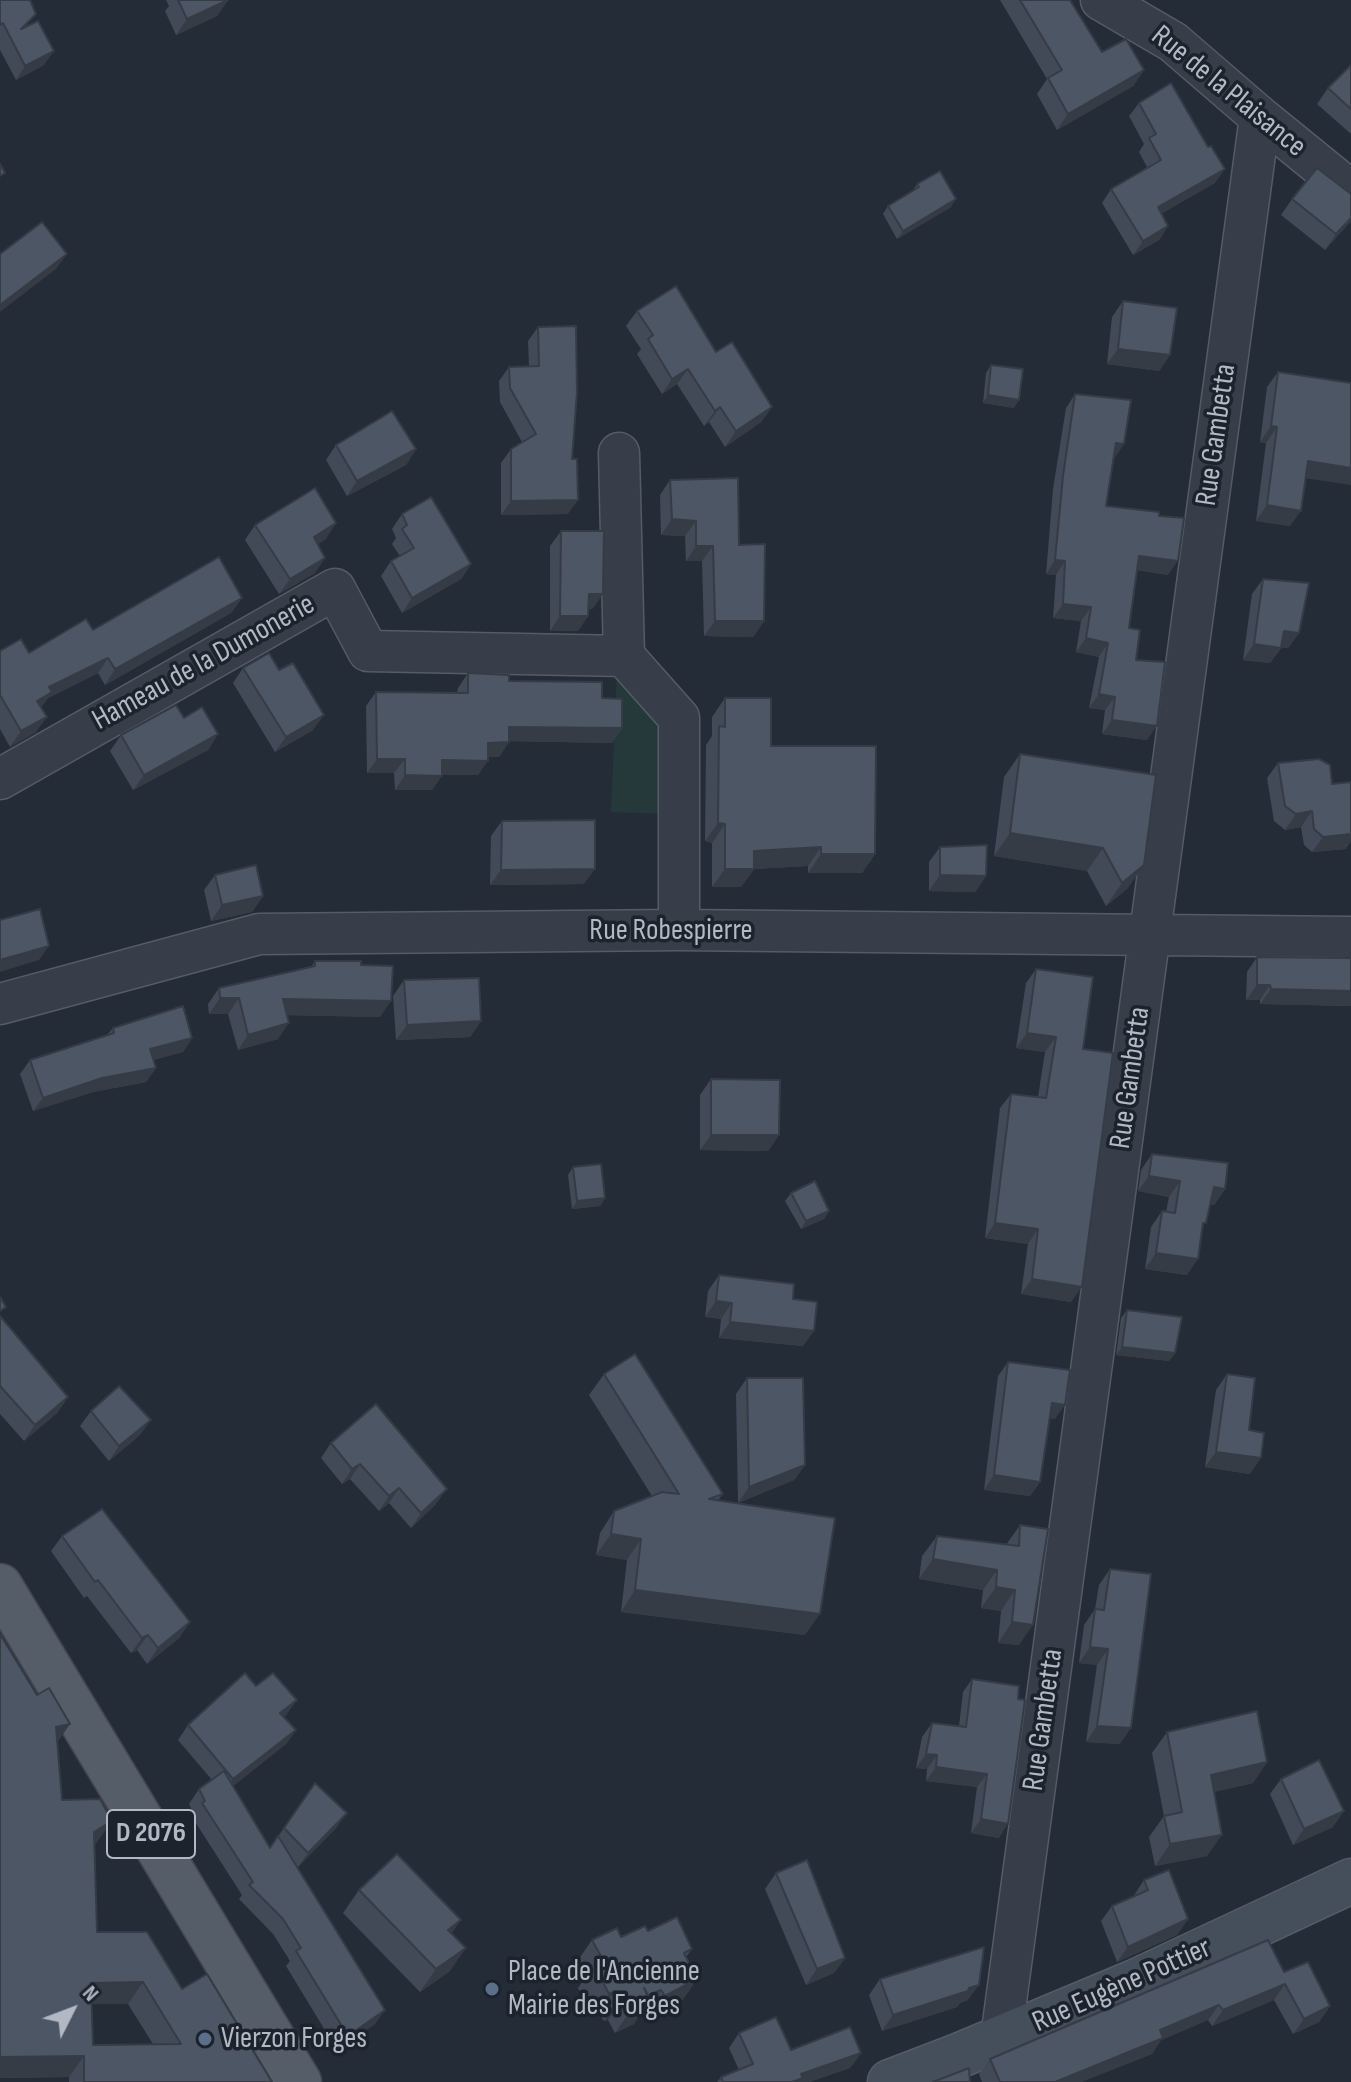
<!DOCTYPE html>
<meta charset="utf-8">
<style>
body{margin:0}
#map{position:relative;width:1351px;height:2082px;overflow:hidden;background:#242c38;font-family:"Sofia Sans Condensed",sans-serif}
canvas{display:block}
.north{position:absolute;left:32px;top:1970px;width:80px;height:80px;-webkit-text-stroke:6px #1c232d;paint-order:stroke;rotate:48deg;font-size:22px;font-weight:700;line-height:32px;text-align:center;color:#b2b9c5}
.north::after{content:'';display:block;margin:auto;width:28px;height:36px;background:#b2b9c5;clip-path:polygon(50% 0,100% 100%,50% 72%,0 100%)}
</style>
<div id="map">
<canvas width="1351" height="2082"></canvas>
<div class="north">N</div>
</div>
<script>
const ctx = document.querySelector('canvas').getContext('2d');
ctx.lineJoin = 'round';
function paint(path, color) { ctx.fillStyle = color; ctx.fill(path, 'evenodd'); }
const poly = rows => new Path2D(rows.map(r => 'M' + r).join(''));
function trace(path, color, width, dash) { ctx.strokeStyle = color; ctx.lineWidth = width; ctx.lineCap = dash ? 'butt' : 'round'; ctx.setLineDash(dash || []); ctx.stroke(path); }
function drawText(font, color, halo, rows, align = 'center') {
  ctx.font = font + ' "Sofia Sans Condensed",sans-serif'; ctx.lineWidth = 7; ctx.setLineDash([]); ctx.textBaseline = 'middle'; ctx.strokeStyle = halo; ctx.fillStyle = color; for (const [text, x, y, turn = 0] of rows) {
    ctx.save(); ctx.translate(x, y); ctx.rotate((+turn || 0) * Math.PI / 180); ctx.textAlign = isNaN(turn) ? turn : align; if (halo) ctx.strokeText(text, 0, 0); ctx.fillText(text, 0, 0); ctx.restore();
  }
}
const green = poly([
 [617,670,667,716,669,814,611,812]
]);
const street = poly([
 [1101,0,1173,42,1260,117,1351,191],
 [619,453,624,656],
 [0,779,335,589,368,651,624,656,679,718,679,930],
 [0,1004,259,934,679,930,1351,937],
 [1001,2038,1260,117]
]);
const secondary = poly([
 [890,2082,958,2056,1135,1982,1351,1881]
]);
const primary = poly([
 [0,1586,299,2082]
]);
const wall = poly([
 [0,0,27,26,44,65,16,80,0,50],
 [166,0,228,0,217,16,176,35,165,11,169,6],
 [1000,0,1070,0,1102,52,1144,70,1133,86,1057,130,1037,94,1047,79],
 [1351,65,1351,134,1317,104,1328,88],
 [1139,103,1215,183,1162,213,1168,226,1159,240,1133,255,1102,203,1111,189,1147,167,1139,152,1144,144,1129,116],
 [917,184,951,207,897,239,883,214,888,206,912,192],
 [1351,194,1351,221,1325,250,1281,215,1292,199],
 [1123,301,1170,355,1159,371,1107,364,1112,317],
 [637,311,716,352,772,407,761,422,725,447,709,422,704,426,677,384,662,394,637,354,641,349,626,326],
 [538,327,568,514,501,515,501,463,511,449,522,442,500,402,499,381,509,367,529,366,528,341],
 [991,365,1014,408,983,403,986,373],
 [1278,372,1306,478,1290,526,1256,521,1266,443,1260,442,1267,387],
 [1075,394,1115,458,1113,458,1106,506,1159,516,1168,575,1137,570,1129,628,1136,660,1147,740,1102,734,1105,710,1089,708,1099,657,1076,652,1081,621,1053,618,1056,575,1046,574,1053,489,1066,408],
 [336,445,416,449,406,465,347,496,326,460],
 [670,480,739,545,764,621,753,637,704,636,702,561,686,561,685,536,661,535,660,495],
 [402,514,471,564,461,579,402,613,381,576,391,561,400,556,392,544,396,538,392,529],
 [255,525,326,539,318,544,315,573,279,594,245,540],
 [561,531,603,594,592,609,589,609,588,616,578,631,550,631,550,546],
 [1263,579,1299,633,1288,648,1281,648,1270,663,1243,660,1252,594],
 [242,598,231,613,105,685,98,673,48,698,41,707,36,732,10,747,0,729,0,651,29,653,93,630],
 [243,668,313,730,275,752,233,683],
 [468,673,602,698,622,728,612,743,509,741,499,757,488,757,478,775,442,775,432,790,395,790,394,773,367,773,366,706,376,692,457,693,458,688],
 [725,698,875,854,862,873,808,873,808,866,754,869,741,887,712,887,712,843,705,841,706,745,712,736,712,717],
 [184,718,218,734,208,750,133,790,110,751,121,735],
 [1020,754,1156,775,1128,888,1106,906,1087,871,994,856,1004,777],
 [1278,763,1332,784,1346,849,1312,852,1304,845,1301,827,1285,830,1274,821,1267,778],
 [502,821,584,884,490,885,491,836],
 [940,847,986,876,975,892,929,891,929,862],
 [215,875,263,896,252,912,211,921,204,890],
 [1257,957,1351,958,1351,1006,1260,1004,1260,1000,1246,1000,1247,972],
 [315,961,380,1017,287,1015,278,1039,238,1050,228,1014,209,1014,208,1004,219,988,312,966],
 [1036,969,1083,1049,1071,1302,1021,1294,1028,1244,985,1238,1000,1108,1011,1094,1038,1097,1045,1052,1016,1048,1026,983],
 [404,980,481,1021,470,1037,396,1040,393,996],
 [113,1028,192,1038,183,1052,153,1060,156,1068,146,1082,93,1092,33,1111,20,1074,30,1060,107,1035],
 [711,1079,779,1135,768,1151,700,1150,700,1095],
 [1152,1154,1225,1189,1214,1205,1210,1204,1187,1275,1145,1269,1151,1227,1162,1211,1166,1212,1169,1197,1138,1191,1141,1170],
 [573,1167,605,1198,600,1206,572,1209,568,1175],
 [791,1193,829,1211,824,1219,801,1229,785,1201],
 [719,1275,793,1299,803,1346,719,1338,721,1319,705,1317,708,1291],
 [1127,1310,1175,1353,1169,1361,1116,1355,1121,1318],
 [0,1316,68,1397,57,1413,24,1441,0,1414],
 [1008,1362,1055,1419,1049,1418,1040,1482,1030,1496,984,1490,998,1376],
 [604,1374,723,1494,718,1500,805,1635,621,1612,627,1560,596,1555,600,1533,614,1511,652,1496,589,1395],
 [1227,1374,1249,1430,1250,1474,1205,1467,1216,1390],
 [747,1378,805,1465,794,1480,738,1503,736,1394],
 [91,1411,140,1435,109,1461,80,1426],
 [331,1443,436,1504,411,1528,389,1503,379,1511,350,1479,342,1484,321,1458],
 [1020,1525,1019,1645,998,1643,1001,1611,981,1608,983,1590,919,1579,922,1556,937,1536,1006,1545],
 [62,1536,190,1622,179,1638,147,1664,137,1650,131,1653,87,1596,84,1598,51,1551],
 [1110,1569,1120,1744,1086,1742,1097,1665,1079,1663,1084,1625,1095,1609,1099,1585],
 [0,1634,57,1742,62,1800,97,1842,95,1844,97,1932,182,1989,272,2082,69,2082,69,2077,0,2078],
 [92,2004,128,2004,153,2044,93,2045],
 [972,1679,999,1838,971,1833,977,1787,926,1781,927,1769,916,1768,922,1737,932,1723,959,1726,963,1692],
 [256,1686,287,1714,284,1717,296,1730,286,1744,233,1786,270,1848,315,1783,337,1827,298,1867,295,1863,375,2024,337,2050,286,1966,290,1961,273,1934,239,1899,242,1895,192,1817,194,1814,189,1804,199,1789,212,1780,178,1740,188,1725],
 [1167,1732,1267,1762,1253,1783,1214,1792,1207,1856,1155,1866,1149,1837,1164,1816,1152,1753],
 [1281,1779,1333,1827,1293,1845,1270,1794],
 [776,1873,845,1958,834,1973,806,1985,765,1889],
 [1144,1880,1188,1919,1177,1935,1117,1962,1101,1921,1112,1906,1133,1897],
 [359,1890,461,1920,451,1933,450,1971,420,1992,343,1913],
 [648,1931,692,1949,686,1957,697,1979,681,2002,649,2019,645,2013,639,2015,634,2024,615,2033,608,2020,604,2021,599,2014,593,2017,578,1988,585,1978,576,1963,592,1940,621,1937],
 [1284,1972,1330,2006,1319,2022,1293,2034,1274,2000,1212,2026,1208,2020,1161,2040,1152,2054,1081,2082,982,2082,979,2074,990,2059],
 [880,1979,968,2000,960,2003,957,2007,882,2031,869,1995],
 [739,2033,791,2050,861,2053,850,2068,809,2082,717,2082,721,2077,739,2070,729,2048]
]);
const shadedWall = poly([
 [228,0,217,16,176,35,187,19],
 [54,51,44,65,16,80,25,66],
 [1144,70,1133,86,1057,130,1068,114],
 [1225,169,1215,183,1149,221,1158,207],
 [956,199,951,207,897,239,903,231],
 [1351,218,1351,221,1325,250,1336,234],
 [1168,226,1159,240,1133,255,1143,241],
 [67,254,56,269,0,312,0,305],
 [1118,349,1170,355,1159,371,1107,364],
 [688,369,677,384,662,394,672,379],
 [988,395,1019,400,1014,408,983,403],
 [720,407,709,422,704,426,715,411],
 [772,407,761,422,725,447,736,431],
 [1271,426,1277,427,1266,443,1260,442],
 [1116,443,1124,444,1115,458,1106,457],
 [416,449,406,465,347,496,357,481],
 [1308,461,1351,468,1351,485,1297,477],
 [578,500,568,514,501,515,511,501],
 [1267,505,1301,511,1290,526,1256,521],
 [672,519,696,521,685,536,661,535],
 [336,523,326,539,303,552,314,537],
 [696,546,713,546,702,561,686,561],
 [1139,556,1178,561,1168,575,1129,569],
 [325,558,315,573,279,594,290,579],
 [1055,560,1065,561,1056,575,1046,574],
 [471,564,461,579,402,613,412,598],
 [589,594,603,594,592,609,578,610],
 [242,598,231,613,105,685,115,669],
 [1063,604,1091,607,1081,621,1053,618],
 [560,616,588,616,578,631,550,631],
 [715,621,764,621,753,637,704,636],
 [1284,631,1299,633,1288,648,1280,648,1270,663,1243,660,1254,644],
 [1086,638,1108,643,1099,657,1076,652],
 [108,658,98,673,48,698,41,707,37,701,49,687],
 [1099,694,1115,697,1105,710,1089,708],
 [324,715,313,730,275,752,286,737],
 [47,717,36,732,10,747,21,731],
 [1112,720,1157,726,1147,740,1102,734],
 [509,727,622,728,612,743,499,741],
 [218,734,208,750,133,790,144,775],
 [509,742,499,757,478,757,488,743],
 [377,759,405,759,394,773,367,773],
 [442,760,488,761,478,775,432,775],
 [405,775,442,776,432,790,395,790],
 [1312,811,1301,827,1285,830,1296,814],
 [718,823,725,824,712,843,705,841],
 [1010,833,1103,848,1087,871,994,856],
 [1351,834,1351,841,1346,849,1312,852,1323,837],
 [821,847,808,866,751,869,754,869,741,887,712,887,725,869,754,851],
 [821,854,875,854,862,873,808,873],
 [1144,865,1128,888,1106,906,1122,883],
 [595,869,584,884,490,885,501,870],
 [940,875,986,876,975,892,929,891],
 [263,896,252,912,211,921,222,905],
 [49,946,39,960,0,972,0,960],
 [1257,985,1270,985,1260,1000,1246,1000],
 [1271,989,1351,991,1351,1006,1260,1004],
 [220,998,239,998,228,1014,209,1014],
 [283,999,391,1001,380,1017,272,1015],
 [481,1021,470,1037,396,1040,407,1025],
 [289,1023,278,1039,238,1050,248,1035],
 [1027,1033,1056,1037,1045,1052,1016,1048],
 [192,1038,183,1052,140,1063,150,1049],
 [156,1068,146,1082,93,1092,33,1111,43,1098,102,1078],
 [711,1135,779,1135,768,1151,700,1150],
 [1149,1176,1180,1181,1169,1197,1138,1191],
 [1214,1187,1225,1189,1214,1205,1203,1203],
 [605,1198,600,1206,572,1209,577,1201],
 [829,1211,824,1219,801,1229,806,1221],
 [995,1223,1038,1229,1028,1244,985,1238],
 [1156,1253,1198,1259,1187,1275,1145,1269],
 [1032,1279,1082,1287,1071,1302,1021,1294],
 [716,1301,732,1303,721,1319,705,1317],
 [730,1322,814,1331,803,1346,719,1338],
 [1122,1347,1175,1353,1169,1361,1116,1355],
 [68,1397,57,1413,24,1441,35,1425],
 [1052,1403,1065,1405,1055,1419,1042,1417],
 [151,1420,140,1435,109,1461,119,1446],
 [1216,1452,1261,1458,1250,1474,1205,1467],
 [360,1464,350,1479,342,1484,352,1469],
 [805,1465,794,1480,738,1503,749,1487],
 [994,1475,1040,1482,1030,1496,984,1490],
 [399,1488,389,1503,379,1511,389,1496],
 [447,1489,436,1504,411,1528,421,1513],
 [611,1534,641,1539,627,1560,596,1555],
 [933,1559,997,1570,983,1590,919,1579],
 [996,1587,1015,1590,1001,1611,981,1608],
 [635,1590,820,1614,805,1635,621,1612],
 [190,1622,179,1638,147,1664,158,1648],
 [1012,1622,1033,1625,1019,1645,998,1643],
 [148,1635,137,1650,131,1653,142,1638],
 [1090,1647,1108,1649,1097,1665,1079,1663],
 [297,1700,287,1714,270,1728,280,1713],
 [70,1724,55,1746,56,1727],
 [1097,1726,1131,1728,1120,1744,1086,1742],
 [296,1730,286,1744,223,1794,233,1779],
 [926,1754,937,1755,927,1769,916,1768],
 [1267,1762,1253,1783,1196,1796,1211,1775],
 [936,1767,987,1774,977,1787,926,1781],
 [1344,1811,1333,1827,1293,1845,1304,1829],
 [347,1813,337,1827,298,1867,308,1853],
 [981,1819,1008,1824,999,1838,971,1833],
 [112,1821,97,1842,79,1854,94,1832],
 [1222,1835,1207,1856,1155,1866,1170,1844],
 [1188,1919,1177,1935,1117,1962,1128,1947],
 [461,1920,445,1943,448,1930],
 [466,1948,450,1971,420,1992,436,1969],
 [845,1958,834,1973,806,1985,817,1969],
 [697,1979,681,2002,649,2019,665,1996],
 [143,1982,128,2004,76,2004,91,1983],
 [1285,1984,1274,2000,1212,2026,1223,2010],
 [979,1985,968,2000,960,2003,957,2007,882,2031,893,2015],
 [661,1990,645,2013,639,2015,634,2024,615,2033,631,2010,642,2004,648,1995],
 [615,1991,599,2014,593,2017,609,1994],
 [624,1997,608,2020,604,2021,620,1998],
 [1219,2005,1208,2020,1161,2040,1152,2054,1081,2082,1054,2082,1160,2030],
 [1330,2006,1319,2022,1293,2034,1304,2019],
 [385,2010,375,2024,337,2050,348,2036],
 [861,2053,850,2068,809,2082,792,2082,801,2074],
 [84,2056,69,2077,0,2078,0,2057]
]);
const building = poly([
 [0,0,30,0,36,14,21,29,38,21,54,51,25,66,3,23,0,25,0,0],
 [178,0,228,0,187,19,178,0],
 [1020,0,1070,0,1102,52,1126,39,1144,70,1068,114,1048,78,1062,70,1020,0],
 [1351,65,1351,109,1328,88,1351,65],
 [1171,83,1208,147,1211,146,1225,169,1158,207,1168,226,1143,241,1111,189,1161,160,1149,138,1156,134,1139,103,1171,83],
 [0,164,5,173,0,176,0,164],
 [1317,168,1351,194,1351,218,1336,234,1292,199,1317,168],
 [940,171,956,199,903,231,888,206,919,187,917,184,940,171],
 [42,222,67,254,0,305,0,254,42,222],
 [676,286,716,352,732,342,772,407,736,431,720,407,715,411,688,369,672,379,648,339,653,335,637,311,676,286],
 [1123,301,1177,308,1170,355,1118,349,1123,301],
 [576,326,577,392,572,459,577,459,578,500,511,501,511,449,536,434,510,388,509,367,539,366,538,327,576,326],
 [991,365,1023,369,1019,400,988,395,991,365],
 [1278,372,1351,383,1351,468,1308,461,1301,511,1267,505,1277,427,1271,426,1278,372],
 [1075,394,1131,400,1124,444,1116,443,1106,506,1159,512,1159,516,1184,518,1178,561,1139,556,1129,628,1140,630,1136,660,1165,662,1157,726,1112,720,1115,697,1099,694,1108,643,1086,638,1091,607,1063,604,1065,561,1055,560,1063,476,1075,394],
 [392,411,416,449,357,481,336,445,392,411],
 [738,478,739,545,765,544,764,621,715,621,713,546,696,546,696,521,672,519,670,480,738,478],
 [315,488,336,523,314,537,325,558,290,579,255,525,315,488],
 [431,497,471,564,412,598,391,561,414,548,402,529,407,525,402,514,431,497],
 [561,531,604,531,603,594,589,594,588,616,560,616,561,531],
 [219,557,242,598,115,669,108,658,49,687,52,692,37,701,47,717,21,731,0,695,0,651,21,639,29,653,86,619,93,630,219,557],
 [1263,579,1309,583,1299,633,1284,631,1281,648,1254,644,1263,579],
 [269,653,279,670,293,663,324,715,286,737,243,668,269,653],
 [468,673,509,675,509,681,602,682,602,698,622,699,622,728,509,727,509,742,488,743,488,761,442,760,442,776,405,775,405,759,377,759,376,692,468,693,468,673],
 [725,698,771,698,771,746,876,746,875,854,821,854,821,847,754,851,754,869,725,869,725,824,718,823,719,726,725,727,725,698],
 [176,705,184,718,202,707,218,734,144,775,121,735,176,705],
 [1020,754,1156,775,1144,865,1122,883,1103,848,1010,833,1020,754],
 [1319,759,1330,765,1332,784,1351,782,1351,834,1323,837,1314,829,1312,811,1296,814,1285,806,1278,763,1319,759],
 [595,820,595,869,501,870,502,821,595,820],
 [987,845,986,876,940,875,940,847,987,845],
 [256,865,263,896,222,905,215,875,256,865],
 [40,909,49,946,0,960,0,920,40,909],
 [1257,957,1351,958,1351,991,1271,989,1270,985,1257,985,1257,957],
 [315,961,361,961,361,965,393,966,391,1001,283,999,289,1023,248,1035,239,998,220,998,219,988,315,966,315,961],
 [1036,969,1093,977,1083,1049,1113,1053,1082,1287,1032,1279,1038,1229,995,1223,1011,1094,1046,1098,1056,1037,1027,1033,1036,969],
 [479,978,481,1021,407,1025,404,980,479,978],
 [183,1006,192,1038,150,1049,156,1068,102,1078,43,1098,30,1060,114,1033,113,1028,183,1006],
 [711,1079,780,1080,779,1135,711,1135,711,1079],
 [1152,1154,1228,1163,1225,1189,1214,1187,1206,1223,1203,1223,1198,1259,1156,1253,1162,1211,1175,1213,1180,1181,1149,1176,1152,1154],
 [601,1164,605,1198,577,1201,573,1167,601,1164],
 [815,1181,829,1211,806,1221,791,1193,815,1181],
 [719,1275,794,1284,793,1299,817,1302,814,1331,730,1322,732,1303,716,1301,719,1275],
 [0,1297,6,1307,0,1311,0,1297],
 [1127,1310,1182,1317,1175,1353,1122,1347,1127,1310],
 [0,1316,68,1397,35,1425,0,1386,0,1316],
 [635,1354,723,1494,709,1499,835,1518,820,1614,635,1590,641,1539,611,1534,614,1511,662,1492,679,1494,604,1374,635,1354],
 [1008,1362,1070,1370,1065,1405,1052,1403,1040,1482,994,1475,1008,1362],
 [1227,1374,1255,1378,1249,1430,1264,1433,1261,1458,1216,1452,1227,1374],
 [747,1378,803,1378,805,1465,749,1487,747,1378],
 [119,1386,151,1420,119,1446,91,1411,119,1386],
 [376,1404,447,1489,421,1513,399,1488,389,1496,360,1464,352,1469,331,1443,376,1404],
 [102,1509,190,1622,158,1648,148,1635,142,1638,98,1580,95,1582,62,1536,102,1509],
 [1020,1525,1048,1529,1033,1625,1012,1622,1015,1590,996,1587,997,1570,933,1559,937,1536,1019,1546,1020,1525],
 [1110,1569,1151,1574,1131,1728,1097,1726,1108,1649,1090,1647,1095,1609,1104,1610,1110,1569],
 [0,1634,37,1695,49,1688,70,1724,56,1727,62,1800,100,1799,112,1821,94,1832,97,1932,147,1932,182,1989,207,1974,272,2082,84,2082,84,2056,0,2057,0,1634],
 [143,1982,181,2044,93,2045,91,1983,143,1982],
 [245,1673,256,1686,273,1673,297,1700,280,1713,296,1730,233,1779,188,1725,245,1673],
 [972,1679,1019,1686,1018,1699,1025,1700,1008,1824,981,1819,987,1774,936,1767,937,1755,926,1754,932,1723,966,1727,972,1679],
 [1257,1711,1267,1762,1211,1775,1222,1835,1170,1844,1164,1816,1182,1812,1167,1732,1257,1711],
 [1319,1760,1344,1811,1304,1829,1281,1779,1319,1760],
 [224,1771,270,1848,278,1836,385,2010,348,2036,296,1951,301,1948,283,1919,249,1885,253,1882,202,1803,205,1801,199,1789,224,1771],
 [315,1783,347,1813,308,1853,284,1828,315,1783],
 [397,1854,461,1920,448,1930,466,1948,436,1969,359,1890,397,1854],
 [807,1860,845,1958,817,1969,776,1873,807,1860],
 [1169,1870,1188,1919,1128,1947,1112,1906,1148,1890,1144,1880,1169,1870],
 [677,1917,692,1949,684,1953,697,1979,665,1996,661,1990,648,1995,644,1988,650,2001,631,2010,624,1997,620,1998,615,1991,609,1994,594,1965,603,1960,592,1940,617,1928,621,1937,645,1926,648,1931,677,1917],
 [1268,1940,1284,1972,1308,1962,1330,2006,1304,2019,1285,1984,1223,2010,1219,2005,1160,2030,1163,2038,1055,2082,1000,2082,990,2059,1268,1940],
 [984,1947,979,1985,969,1988,968,1991,893,2015,880,1979,984,1947],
 [776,2017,791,2050,850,2027,861,2053,801,2074,803,2078,792,2082,723,2082,721,2077,753,2064,739,2033,776,2017],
 [969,2068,970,2082,933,2082,969,2068]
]);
const markers = [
 [492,1989,8,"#5c6f8a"],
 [205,2039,8,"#5c6f8a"]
];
const shields = [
 [151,1834,88]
];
const shieldNames = [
 ["D 2076",151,1834]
];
const streetNames = [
 ["Rue de la Plaisance",1228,92,39],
 ["Rue Gambetta",1217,435,-82],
 ["Hameau de la Dumonerie",204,663,-29],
 ["Rue Robespierre",671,931],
 ["Rue Gambetta",1131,1078,-82],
 ["Rue Gambetta",1044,1720,-82],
 ["Rue Eugène Pottier",1122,1986,-24]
];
const poiNames = [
 ["Place de l'Ancienne",508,1972],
 ["Mairie des Forges",508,2006],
 ["Vierzon Forges",221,2039]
];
paint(green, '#26393a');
trace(street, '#555c66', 43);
trace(secondary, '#555c66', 47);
trace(primary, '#404752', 47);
trace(street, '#373e49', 40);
trace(secondary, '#454e5b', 44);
trace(primary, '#555d69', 44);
paint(wall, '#414a56');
paint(shadedWall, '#353c46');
paint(building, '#4c5664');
trace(building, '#353c46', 2);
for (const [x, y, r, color] of markers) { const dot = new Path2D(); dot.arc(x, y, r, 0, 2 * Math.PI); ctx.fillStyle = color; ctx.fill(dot); trace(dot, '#1c232d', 3); }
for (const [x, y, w] of shields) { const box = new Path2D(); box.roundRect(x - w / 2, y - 24, w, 48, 6); ctx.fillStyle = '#1c232d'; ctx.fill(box); trace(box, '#b2b9c5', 2); }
drawText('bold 28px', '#b2b9c5', null, shieldNames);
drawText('30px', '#b2b9c5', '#1c232d', streetNames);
drawText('30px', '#b2b9c5', '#1c232d', poiNames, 'left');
</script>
